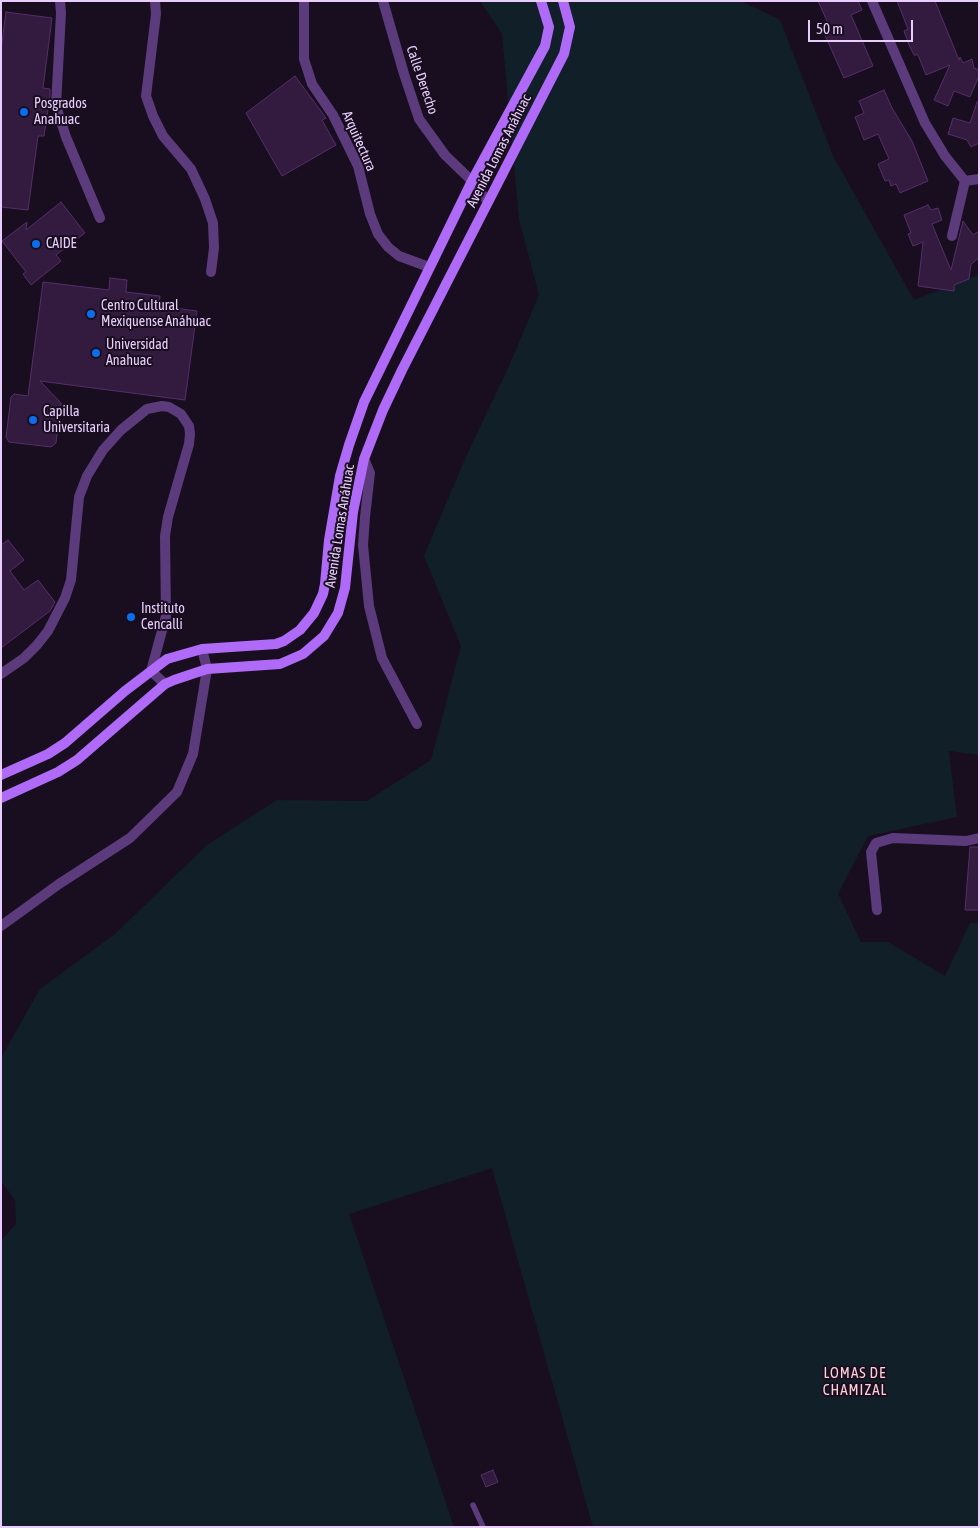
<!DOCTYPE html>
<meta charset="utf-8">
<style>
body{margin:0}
#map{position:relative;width:980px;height:1528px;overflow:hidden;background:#190e1f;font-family:"Asap Condensed",sans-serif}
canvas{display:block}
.frame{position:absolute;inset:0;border:2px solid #e9cefd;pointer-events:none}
.scale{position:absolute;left:808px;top:20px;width:105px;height:22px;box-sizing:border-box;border:2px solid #e9cefd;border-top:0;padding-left:6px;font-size:15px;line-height:18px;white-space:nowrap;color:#e9cefd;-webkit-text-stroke:4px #190e1f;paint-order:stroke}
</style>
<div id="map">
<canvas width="980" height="1528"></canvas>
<div class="frame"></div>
<div class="scale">50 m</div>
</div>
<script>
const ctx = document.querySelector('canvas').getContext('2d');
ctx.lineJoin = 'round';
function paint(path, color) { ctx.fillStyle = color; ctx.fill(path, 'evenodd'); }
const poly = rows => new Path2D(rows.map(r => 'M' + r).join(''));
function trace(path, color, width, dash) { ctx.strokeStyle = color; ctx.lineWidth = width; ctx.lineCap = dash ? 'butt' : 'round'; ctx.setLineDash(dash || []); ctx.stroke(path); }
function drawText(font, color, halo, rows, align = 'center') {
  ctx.font = font + ' "Asap Condensed",sans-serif'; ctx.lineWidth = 4; ctx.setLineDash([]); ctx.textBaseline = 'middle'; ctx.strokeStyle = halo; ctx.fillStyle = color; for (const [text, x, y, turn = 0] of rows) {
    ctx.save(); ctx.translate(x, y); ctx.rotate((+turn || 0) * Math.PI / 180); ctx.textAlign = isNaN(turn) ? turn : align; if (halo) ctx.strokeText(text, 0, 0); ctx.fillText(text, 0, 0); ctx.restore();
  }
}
const green = poly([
 [480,1,741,1,780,20,833,156,914,300,979,275,979,755,949,751,957,817,868,836,838,894,861,942,888,942,945,976,970,923,979,923,979,1527,593,1527,492,1168,349,1214,454,1527,1,1527,1,1241,16,1224,15,1200,1,1181,1,1058,40,989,115,934,207,845,277,800,367,801,431,760,461,646,424,556,464,461,509,366,539,295,519,219,502,34]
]);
const building = poly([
 [818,1,858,1,862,10,851,15,873,66,844,78,824,33,831,30,818,1],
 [897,1,935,1,959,60,960,57,963,63,972,59,974,68,979,70,979,76,970,97,954,91,948,106,934,100,950,65,926,75,918,55,914,55,909,45,904,31,908,29,897,1],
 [6,12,52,18,43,88,50,89,50,96,44,136,38,136,28,210,1,207,1,50,6,12],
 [295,76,326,118,322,120,336,145,282,176,246,113,295,76],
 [884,90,892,108,912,141,928,181,900,193,896,184,891,186,889,180,885,181,878,164,889,159,878,134,864,140,855,117,864,113,859,101,884,90],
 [977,102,979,102,979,143,971,147,967,140,948,134,953,118,970,123,977,102],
 [61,202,85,233,56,255,61,261,31,285,23,274,26,272,2,241,27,222,26,230,61,202],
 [928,205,931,210,938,208,942,220,932,224,951,270,963,221,973,235,979,231,979,258,971,264,969,279,954,285,954,291,918,286,923,242,913,246,908,234,911,233,904,215,928,205],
 [110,278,127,280,126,292,160,296,159,306,197,311,185,400,40,381,61,403,56,443,51,447,9,442,6,437,11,397,14,394,28,396,43,282,109,290,110,278],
 [8,540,24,560,10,571,24,590,38,580,55,602,50,611,1,648,1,545,8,540],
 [970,847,979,847,979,910,965,910,970,847],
 [493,1470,498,1482,486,1487,481,1475,493,1470]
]);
const lane = poly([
 [473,1505,483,1527]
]);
const street = poly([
 [60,1,61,13,56,106,66,137,100,218],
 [155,1,156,14,146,96,153,116,163,136,191,169,205,199,213,223,214,248,211,272],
 [304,1,304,59,312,84,333,115,358,166,370,214,378,234,388,247,399,256,429,267],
 [383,1,404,74,419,119,445,155,472,181,488,202],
 [872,1,925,123,945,156,965,181],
 [965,181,979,179],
 [952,236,965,181],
 [364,459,370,473,365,517,363,545,369,606,382,658,417,724],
 [1,674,24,658,37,645,48,631,65,598,71,580,79,497,87,476,103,450,121,430,147,409,162,406,169,407,181,414,189,426,190,434,189,444,168,517,165,536,166,616,151,671,165,684],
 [877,910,871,852,876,843,893,838,966,841,979,838],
 [1,926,59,884,130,838,177,792,193,754,207,669,202,649]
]);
const secondary = poly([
 [1,775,48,754,65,743,125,691,167,659,202,649,276,644,284,641,300,630,314,613,323,594,325,584,329,540,340,476,349,445,364,402,472,181,545,46,549,27,541,1],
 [1,798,58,772,77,760,165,684,174,680,207,669,280,664,303,654,324,636,338,613,345,588,353,512,364,459,383,410,402,370,564,54,570,27,563,1]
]);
const markers = [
 [24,112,5,"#0b6eec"],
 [36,244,5,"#0b6eec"],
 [91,314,5,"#0b6eec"],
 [96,353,5,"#0b6eec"],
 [33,420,5,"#0b6eec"],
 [131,617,5,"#0b6eec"]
];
const streetNames = [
 ["Calle Derecho",422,80,71],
 ["Arquitectura",359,141,66],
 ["Avenida Lomas Anáhuac",499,151,-63],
 ["Avenida Lomas Anáhuac",340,526,-81]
];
const poiNames = [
 ["Posgrados",34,104],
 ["Anahuac",34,120],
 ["CAIDE",46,244],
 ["Centro Cultural",101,306],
 ["Mexiquense Anáhuac",101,322],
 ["Universidad",106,345],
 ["Anahuac",106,361],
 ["Capilla",43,412],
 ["Universitaria",43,428],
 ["Instituto",141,609],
 ["Cencalli",141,625]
];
const neighbourhoodNames = [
 ["LOMAS DE",855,1373],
 ["CHAMIZAL",855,1390]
];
paint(green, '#111f29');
paint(building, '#331b3f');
trace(building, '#552e6a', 1);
trace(lane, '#5b3b7c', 5.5);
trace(street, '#5b3b7c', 10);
trace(secondary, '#af6af8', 10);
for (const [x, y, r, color] of markers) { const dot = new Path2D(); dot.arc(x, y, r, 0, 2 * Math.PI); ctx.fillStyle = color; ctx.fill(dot); trace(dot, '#190e1f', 2); }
drawText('14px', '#e9cefd', '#190e1f', streetNames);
drawText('14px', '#e9cefd', '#190e1f', poiNames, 'left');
ctx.letterSpacing = '1px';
drawText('15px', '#fdd0d8', '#190e1f', neighbourhoodNames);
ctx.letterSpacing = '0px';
</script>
